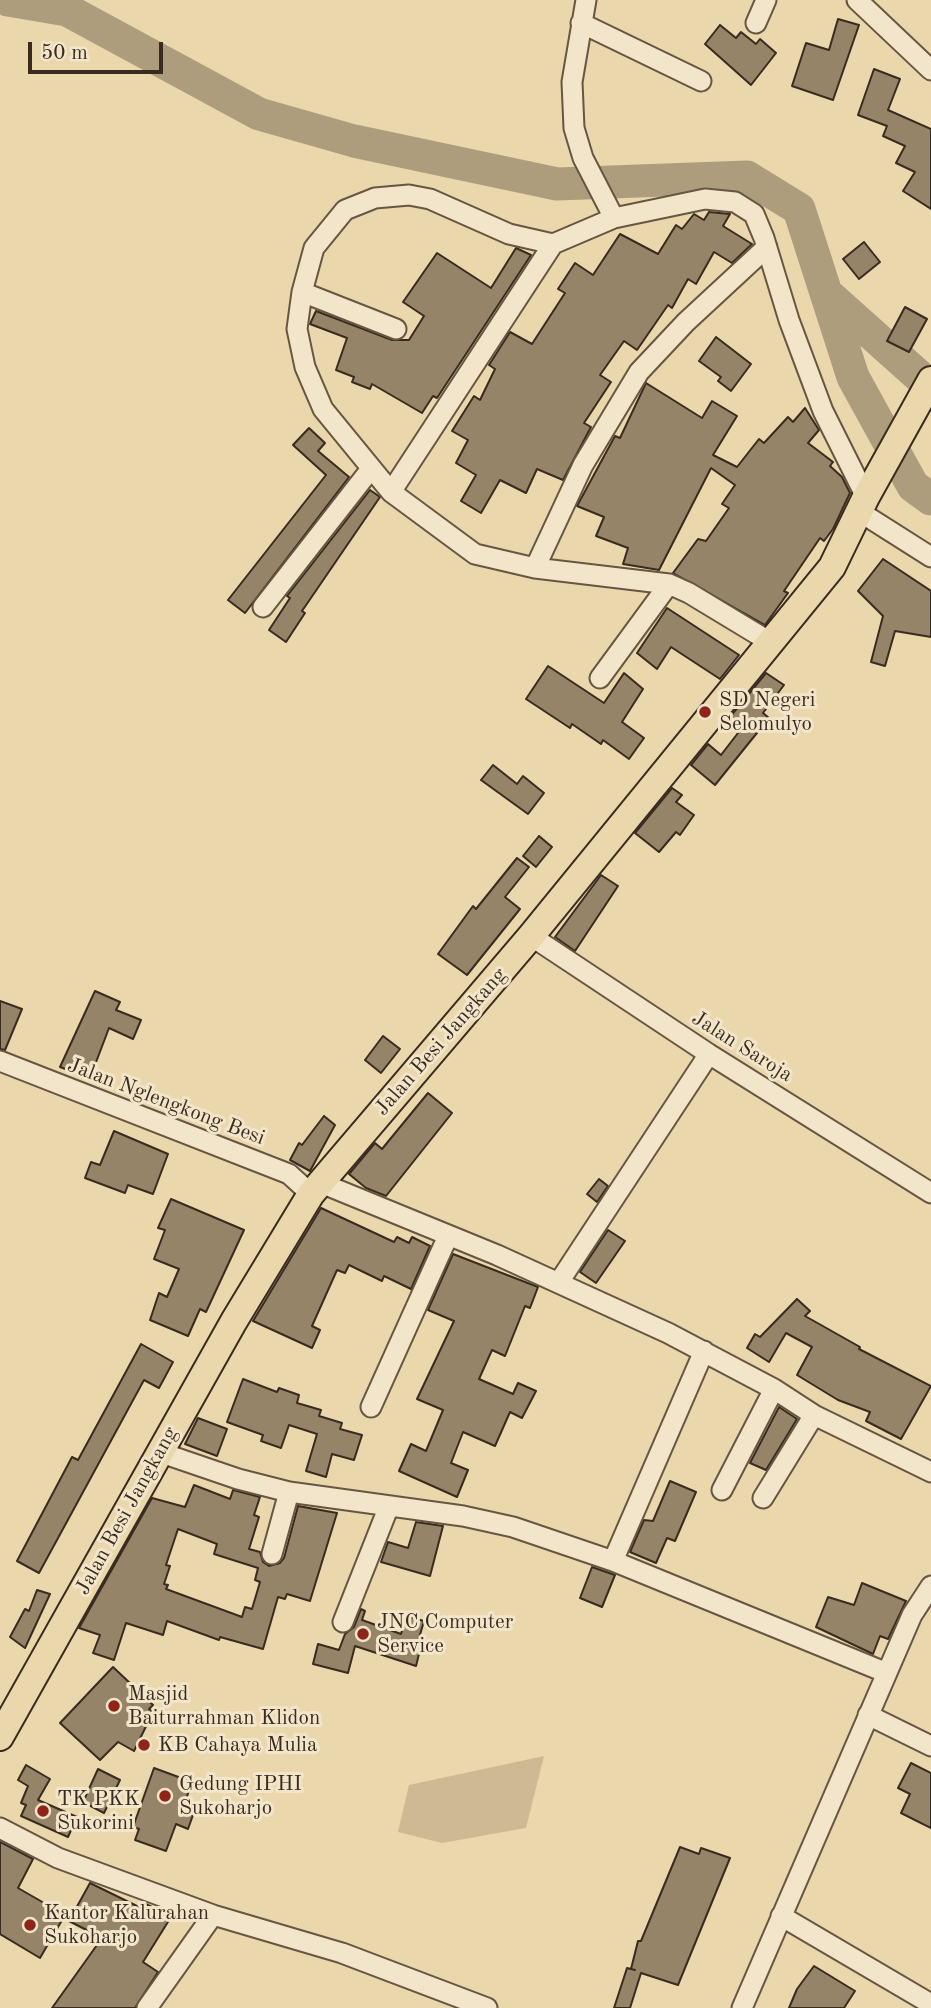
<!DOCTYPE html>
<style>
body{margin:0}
#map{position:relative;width:931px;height:2008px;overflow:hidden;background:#ebd7ac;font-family:"Old Standard TT",serif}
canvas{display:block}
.scale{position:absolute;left:28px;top:42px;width:135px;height:32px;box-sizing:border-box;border:4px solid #392b1f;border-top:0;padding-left:9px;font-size:21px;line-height:24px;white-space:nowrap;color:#392b1f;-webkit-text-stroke:5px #f2e5c9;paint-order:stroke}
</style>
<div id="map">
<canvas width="931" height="2008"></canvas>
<div class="scale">50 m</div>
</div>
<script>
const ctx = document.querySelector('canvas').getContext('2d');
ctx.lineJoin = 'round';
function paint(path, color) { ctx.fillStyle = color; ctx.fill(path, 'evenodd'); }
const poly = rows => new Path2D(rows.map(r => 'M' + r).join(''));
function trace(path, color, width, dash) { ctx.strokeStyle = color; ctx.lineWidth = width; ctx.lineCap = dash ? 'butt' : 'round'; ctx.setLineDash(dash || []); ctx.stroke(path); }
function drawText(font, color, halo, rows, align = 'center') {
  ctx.font = font + ' "Old Standard TT",serif'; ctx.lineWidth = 6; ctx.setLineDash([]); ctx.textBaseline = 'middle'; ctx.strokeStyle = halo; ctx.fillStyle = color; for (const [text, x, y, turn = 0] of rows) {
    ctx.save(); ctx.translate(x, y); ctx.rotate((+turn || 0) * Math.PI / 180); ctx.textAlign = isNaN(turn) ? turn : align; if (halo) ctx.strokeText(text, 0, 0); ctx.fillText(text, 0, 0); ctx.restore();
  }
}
const green = poly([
 [544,1756,526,1828,442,1843,398,1832,409,1785]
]);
const river = poly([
 [8,0,67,10,259,114,354,141,557,184,747,177,799,209,853,377,913,486,931,499],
 [826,293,931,387]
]);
const building = poly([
 [838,19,859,25,833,100,792,86,806,43,829,50,838,19],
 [720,25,736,38,741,32,756,44,760,39,776,53,751,85,705,44,720,25],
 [874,69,900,79,888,110,931,129,931,209,903,191,915,172,896,163,905,146,883,136,887,126,858,115,874,69],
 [709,212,730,214,723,226,752,244,732,263,714,252,696,284,688,279,672,308,668,305,637,350,624,341,600,375,611,382,584,423,591,427,563,480,537,469,526,493,500,480,481,513,461,501,476,475,456,463,468,440,452,431,474,396,480,400,495,369,489,365,510,332,532,344,565,293,558,289,575,263,593,275,620,234,658,254,676,225,682,229,694,214,704,220,709,212],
 [864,242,880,262,859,279,843,259,864,242],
 [516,248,531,255,437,398,433,396,422,413,372,384,370,389,352,382,354,377,336,370,347,338,310,324,316,311,392,340,409,340,424,316,403,302,437,253,491,288,516,248],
 [905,307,927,319,909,352,887,341,905,307],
 [716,337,751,364,731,391,718,381,721,377,699,361,716,337],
 [646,383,702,418,712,401,737,416,713,455,737,467,759,439,764,443,788,417,793,422,805,408,819,430,808,443,833,462,830,466,842,477,850,493,833,529,824,541,820,538,784,591,788,593,765,625,673,573,698,539,706,541,729,508,722,504,735,485,711,468,659,570,623,564,628,548,596,536,604,517,577,506,615,436,620,438,646,383],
 [309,428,325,443,318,451,349,477,245,613,228,600,326,475,293,445,309,428],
 [370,490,380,497,302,611,305,613,286,642,269,630,290,598,287,596,370,490],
 [883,559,931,591,931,637,895,631,885,666,871,662,883,616,858,591,883,559],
 [667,608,739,655,720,679,671,647,657,669,637,653,667,608],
 [548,666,604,703,624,673,643,689,622,722,644,738,629,759,603,740,601,744,572,724,570,728,526,699,548,666],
 [766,673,784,685,763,713,769,718,715,785,691,765,708,744,721,755,738,733,725,723,766,673],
 [493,765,517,784,523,776,544,793,528,814,481,780,493,765],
 [672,788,682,795,676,802,694,815,680,835,676,832,659,852,635,833,672,788],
 [539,836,552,847,536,867,523,856,539,836],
 [517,858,529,867,505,897,520,909,467,975,438,954,473,906,476,909,517,858],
 [601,875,618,886,575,951,555,937,601,875],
 [95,991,120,1002,116,1010,141,1020,133,1039,109,1028,90,1078,60,1067,95,991],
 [0,1001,22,1009,5,1050,0,1049,0,1001],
 [383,1036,400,1049,381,1073,365,1060,383,1036],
 [428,1093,452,1113,386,1196,366,1188,349,1174,375,1143,382,1149,428,1093],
 [324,1116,335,1125,310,1171,290,1160,299,1143,302,1145,324,1116],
 [114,1131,168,1154,153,1194,128,1185,125,1193,85,1178,91,1162,100,1165,114,1131],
 [599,1179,608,1186,597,1202,587,1194,599,1179],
 [171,1199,244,1230,206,1312,200,1309,188,1336,150,1320,159,1293,167,1297,179,1269,154,1259,165,1230,158,1228,171,1199],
 [321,1208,394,1242,397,1237,409,1243,412,1237,430,1246,411,1289,384,1276,382,1281,349,1265,345,1273,337,1270,312,1326,320,1330,312,1348,253,1321,321,1208],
 [608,1230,625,1241,596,1283,580,1272,608,1230],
 [453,1254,538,1287,530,1308,525,1306,505,1356,492,1350,479,1379,513,1394,518,1383,536,1391,522,1418,510,1412,495,1446,463,1432,451,1463,468,1470,457,1497,399,1471,411,1444,426,1451,443,1410,417,1399,454,1321,428,1310,453,1254],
 [797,1299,810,1311,805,1316,860,1347,859,1349,931,1386,901,1439,866,1421,870,1412,838,1400,797,1375,812,1347,786,1333,769,1362,747,1348,755,1334,760,1337,797,1299],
 [141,1344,173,1362,159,1388,144,1380,39,1573,17,1561,72,1457,78,1460,141,1344],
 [243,1379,277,1392,279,1388,299,1395,297,1403,321,1410,319,1416,342,1423,340,1429,362,1435,354,1460,332,1454,326,1477,306,1471,317,1434,289,1425,281,1448,261,1441,263,1435,227,1422,243,1379],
 [779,1407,797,1419,766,1470,750,1463,779,1407],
 [198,1418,227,1429,217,1456,185,1444,198,1418],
 [670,1481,696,1492,675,1541,667,1538,656,1563,630,1552,644,1520,653,1521,670,1481],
 [194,1485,230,1499,233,1490,260,1497,254,1515,259,1517,249,1549,260,1552,263,1562,269,1566,280,1563,284,1558,298,1506,337,1513,310,1601,287,1594,285,1599,278,1597,263,1649,220,1637,219,1640,167,1621,163,1635,126,1623,114,1660,93,1653,100,1635,79,1628,152,1498,185,1507,194,1485],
 [178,1529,217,1544,214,1554,258,1568,255,1580,260,1582,252,1609,245,1607,242,1617,166,1589,168,1585,164,1584,170,1566,166,1565,178,1529],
 [416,1522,443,1526,430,1576,381,1562,388,1542,408,1548,416,1522],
 [592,1567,615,1575,602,1607,580,1598,592,1567],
 [862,1583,906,1601,888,1639,880,1636,873,1654,816,1627,828,1597,854,1605,862,1583],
 [37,1590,50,1594,25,1648,10,1637,25,1609,29,1611,37,1590],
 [361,1609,365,1611,362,1620,401,1634,406,1616,424,1621,417,1645,421,1646,416,1666,355,1646,348,1673,313,1664,318,1644,339,1650,345,1634,354,1627,361,1609],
 [113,1667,153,1705,149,1709,153,1712,134,1751,118,1742,100,1760,60,1723,113,1667],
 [911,1763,931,1773,931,1828,901,1813,910,1794,898,1788,911,1763],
 [26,1765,50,1779,38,1800,77,1817,68,1837,21,1816,26,1805,21,1803,28,1786,18,1780,26,1765],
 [154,1768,192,1782,182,1811,193,1815,188,1829,176,1824,166,1851,135,1840,139,1829,133,1827,154,1768],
 [98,1769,120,1780,104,1813,83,1802,98,1769],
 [0,1842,33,1859,18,1888,65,1915,40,1958,0,1934,0,1842],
 [680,1847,699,1854,701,1848,730,1858,678,1985,641,1973,630,2008,614,2008,627,1968,635,1970,631,1969,638,1941,641,1941,680,1847],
 [90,1883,141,1908,144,1903,171,1917,143,1962,158,1972,135,2008,52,2008,102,1938,69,1921,90,1883],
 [814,1966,855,1991,844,2008,789,2008,797,1989,814,1966]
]);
const minor = poly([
 [586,0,572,82,574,128,583,158,614,218],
 [857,0,931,70],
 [581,23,701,81],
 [756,23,766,0],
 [302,292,396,329],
 [391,492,553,244],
 [860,512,931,557],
 [535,568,583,465,639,372,686,322,767,247],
 [263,607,370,470],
 [770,642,689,593,669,584,535,568,475,554,391,492,323,409,305,367,297,329,302,292,314,248,345,210,375,198,409,195,430,199,509,234,553,244,614,218,705,199,735,202,754,214,764,238,789,320,823,411,866,497],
 [600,678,669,584],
 [531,936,709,1054,931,1193],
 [0,1061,289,1174,311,1194],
 [321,1183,497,1255,668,1333,774,1389,814,1415,931,1472],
 [559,1282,709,1054],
 [371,1407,448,1236],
 [159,1452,238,1479,289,1492,463,1516,513,1527,613,1561,887,1673],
 [722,1490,774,1389],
 [763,1498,814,1415],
 [272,1554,289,1492],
 [613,1561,704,1351],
 [343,1622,389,1506],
 [868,1715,931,1746],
 [0,1828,58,1858,213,1915,342,1953,487,2008],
 [781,1916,931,2004],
 [147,2008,213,1915],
 [742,2008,912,1615,931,1586]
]);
const major = poly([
 [0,1737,234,1321,311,1194,531,936,832,567,866,497,931,380]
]);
const markers = [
 [705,712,7,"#8f2418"],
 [363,1634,7,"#8f2418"],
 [114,1706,7,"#8f2418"],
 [144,1745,7,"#8f2418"],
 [165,1796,7,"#8f2418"],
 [43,1811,7,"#8f2418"],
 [30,1925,7,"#8f2418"]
];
const poiNames = [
 ["SD Negeri",719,700],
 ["Selomulyo",719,724],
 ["JNC Computer",377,1622],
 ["Service",377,1646],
 ["Masjid",128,1694],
 ["Baiturrahman Klidon",128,1718],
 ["KB Cahaya Mulia",158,1745],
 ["Gedung IPHI",179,1784],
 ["Sukoharjo",179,1808],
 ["TK PKK",57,1799],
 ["Sukorini",57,1823],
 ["Kantor Kalurahan",44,1913],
 ["Sukoharjo",44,1937]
];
const streetNames = [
 ["Jalan Besi Jangkang",441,1042,-49],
 ["Jalan Saroja",742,1047,32],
 ["Jalan Nglengkong Besi",166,1102,21],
 ["Jalan Besi Jangkang",127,1511,-61]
];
paint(green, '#cdba94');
trace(river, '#ae9d7c', 33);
paint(building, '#968468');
trace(building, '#392b1f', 2);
trace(minor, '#665642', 23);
trace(major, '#392b1f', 30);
trace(minor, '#f2e5c9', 19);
trace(major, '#ebd7ac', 26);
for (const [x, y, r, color] of markers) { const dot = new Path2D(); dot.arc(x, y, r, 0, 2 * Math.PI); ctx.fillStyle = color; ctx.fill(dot); trace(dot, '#f2e5c9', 2.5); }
drawText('21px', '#392b1f', '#f2e5c9', poiNames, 'left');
drawText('21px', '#392b1f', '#f2e5c9', streetNames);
</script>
